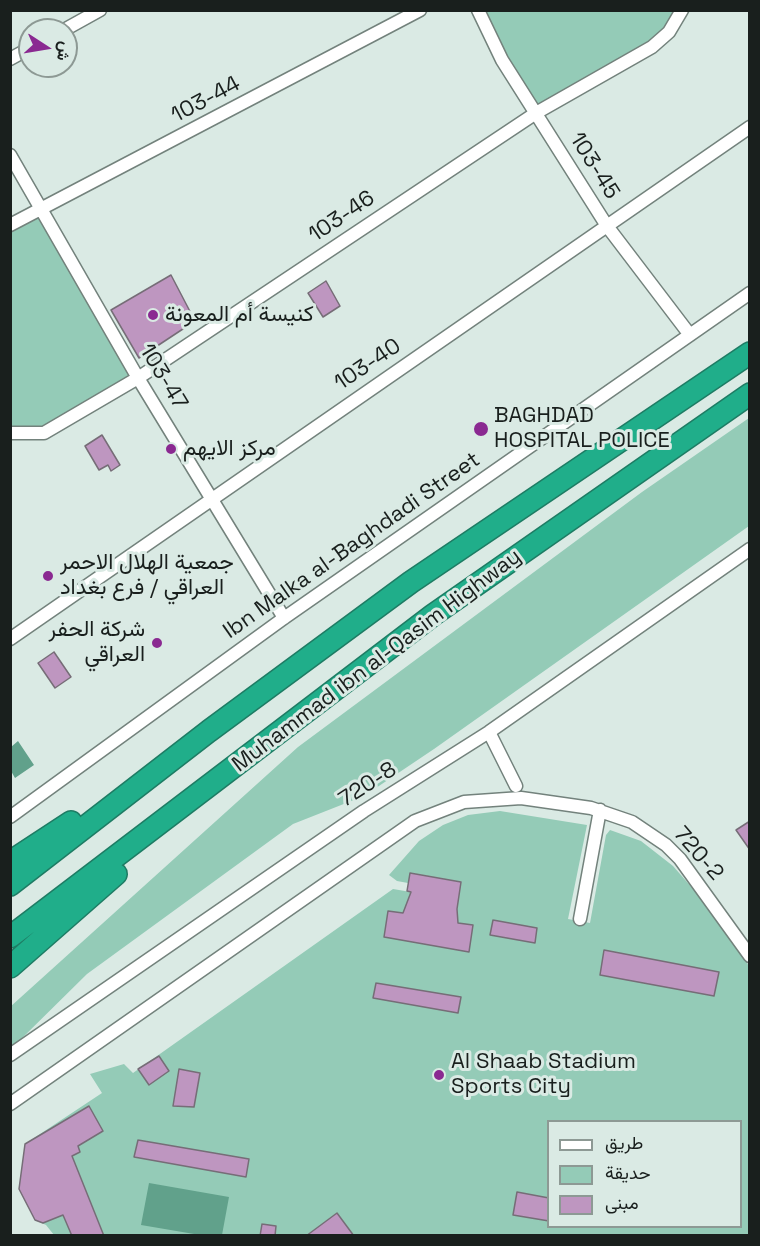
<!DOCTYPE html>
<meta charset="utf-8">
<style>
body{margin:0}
#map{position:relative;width:760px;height:1246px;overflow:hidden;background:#daeae4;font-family:"Space Grotesk",Vazirmatn,sans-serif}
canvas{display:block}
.frame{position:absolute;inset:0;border:12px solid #191f1d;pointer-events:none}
.legend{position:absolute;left:547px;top:1120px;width:195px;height:108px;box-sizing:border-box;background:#daeae4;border:2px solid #8d9994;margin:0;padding:8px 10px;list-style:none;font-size:18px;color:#191f1d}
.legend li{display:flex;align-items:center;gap:12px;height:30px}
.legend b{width:30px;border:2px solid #8d9994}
.north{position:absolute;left:18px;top:18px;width:60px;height:60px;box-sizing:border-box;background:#daeae4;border:2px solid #8d9994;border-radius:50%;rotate:102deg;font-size:16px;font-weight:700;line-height:24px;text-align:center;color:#191f1d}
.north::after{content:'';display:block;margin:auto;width:21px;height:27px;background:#8a2991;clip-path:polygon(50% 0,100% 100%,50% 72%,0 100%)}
</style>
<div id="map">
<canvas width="760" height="1246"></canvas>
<div class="frame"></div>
<ul class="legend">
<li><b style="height:8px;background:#fff"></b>طريق</li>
<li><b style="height:16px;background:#94cbb7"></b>حديقة</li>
<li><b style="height:16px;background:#be96c0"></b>مبنى</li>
</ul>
<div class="north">ش</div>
</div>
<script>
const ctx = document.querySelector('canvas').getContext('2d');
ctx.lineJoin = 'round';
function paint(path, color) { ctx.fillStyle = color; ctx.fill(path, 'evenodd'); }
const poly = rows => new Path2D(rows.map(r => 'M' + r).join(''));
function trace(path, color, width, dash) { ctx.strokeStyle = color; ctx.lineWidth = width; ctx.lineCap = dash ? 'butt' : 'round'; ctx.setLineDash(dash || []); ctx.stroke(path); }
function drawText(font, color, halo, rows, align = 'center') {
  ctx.font = font + ' "Space Grotesk",Vazirmatn,sans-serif'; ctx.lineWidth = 6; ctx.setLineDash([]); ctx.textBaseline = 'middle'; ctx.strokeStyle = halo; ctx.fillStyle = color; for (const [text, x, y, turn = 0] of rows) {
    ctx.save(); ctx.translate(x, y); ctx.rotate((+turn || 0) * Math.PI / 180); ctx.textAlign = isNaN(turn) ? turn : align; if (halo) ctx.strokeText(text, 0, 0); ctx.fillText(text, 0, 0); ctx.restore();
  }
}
const green = poly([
 [478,11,682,11,669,32,536,113],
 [40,210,130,374,100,400,44,433,11,433,11,225],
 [749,418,749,526,434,749,364,796,293,824,87,974,11,1049,10,1007,298,747,642,492],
 [500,811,587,825,568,919,590,923,606,835,610,830,641,841,673,866,694,890,749,966,749,1235,54,1235,46,1225,35,1220,19,1189,25,1144,102,1093,90,1074,124,1064,133,1073,393,889,458,900,461,882,411,873,408,883,397,881,389,875,419,841,443,825,468,815],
 [548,1122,740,1122,740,1226,548,1226]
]);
const water = poly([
 [18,741,34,765,15,778,11,771,11,747],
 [149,1183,229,1197,222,1235,200,1235,141,1225]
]);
const building = poly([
 [171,275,195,321,139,358,111,310,171,275],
 [326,281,340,306,323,317,308,293,326,281],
 [102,435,120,465,111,471,108,465,99,470,85,446,102,435],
 [54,652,71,677,55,688,38,663,54,652],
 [750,821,750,850,736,830,750,821],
 [410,873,461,882,457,909,458,923,473,925,469,952,384,937,388,911,403,913,411,892,407,891,410,873],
 [493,920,537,928,535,943,490,935,493,920],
 [604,950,719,972,714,996,600,975,604,950],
 [376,983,461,997,458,1013,373,998,376,983],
 [159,1056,169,1071,149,1085,138,1069,159,1056],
 [179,1069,200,1073,194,1107,173,1106,179,1069],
 [89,1106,103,1131,78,1146,80,1152,72,1156,104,1236,72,1236,63,1215,43,1223,35,1220,19,1189,25,1144,89,1106],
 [138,1140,249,1159,246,1177,134,1157,138,1140],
 [517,1192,549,1198,549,1221,513,1215,517,1192],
 [337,1213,354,1236,306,1236,337,1213],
 [262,1224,276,1226,275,1236,260,1236,262,1224]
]);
const street = poly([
 [478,10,502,60,607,226,690,335],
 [64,30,100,10],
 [10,59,30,48],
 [10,155,138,378,284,618],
 [10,225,420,10],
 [10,433,44,433,138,378,536,113,652,47,669,32,682,10],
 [10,639,750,127],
 [489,732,516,786],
 [10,817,284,618,750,293],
 [580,919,600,810],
 [10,1055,364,811,489,732,750,549],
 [10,1104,415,821,464,802,521,798,591,808,632,822,666,845,680,859,750,956]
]);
const highway = poly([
 [10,862,71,822],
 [10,885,209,731,411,582,750,353],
 [10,937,433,615,750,394],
 [10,967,116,874]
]);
const markers = [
 [153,315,6,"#8a2991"],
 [481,429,8,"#8a2991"],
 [171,449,6,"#8a2991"],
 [48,576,6,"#8a2991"],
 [157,643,6,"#8a2991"],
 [439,1075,6,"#8a2991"]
];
const streetNames = [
 ["103-44",206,100,-28],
 ["103-45",594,166,58],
 ["103-46",342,217,-34],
 ["103-40",368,365,-34],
 ["103-47",163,377,59],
 ["Ibn Malka al-Baghdadi Street",352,546,-35],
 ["Muhammad ibn al-Qasim Highway",377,661,-37],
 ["720-8",368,785,-33],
 ["720-2",698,854,49]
];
const poiNames = [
 ["كنيسة أم المعونة",165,315],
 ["BAGHDAD",494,416],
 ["HOSPITAL POLICE",494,441],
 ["مركز الايهم",183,449],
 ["جمعية الهلال الاحمر",60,563],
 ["العراقي / فرع بغداد",60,588],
 ["شركة الحفر",145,630,"right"],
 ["العراقي",145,655,"right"],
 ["Al Shaab Stadium",451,1062],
 ["Sports City",451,1087]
];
paint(green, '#94cbb7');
paint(water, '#61a18b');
paint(building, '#be96c0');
trace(building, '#766d77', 1.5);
trace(street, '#73827c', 15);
trace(highway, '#1e7c64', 24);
trace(street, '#fff', 12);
trace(highway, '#20ae8a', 21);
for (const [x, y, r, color] of markers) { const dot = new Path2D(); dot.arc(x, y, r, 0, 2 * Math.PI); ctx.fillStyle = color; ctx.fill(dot); trace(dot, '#daeae4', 2); }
drawText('22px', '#191f1d', '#daeae4', streetNames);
drawText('22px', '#191f1d', '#daeae4', poiNames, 'left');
</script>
